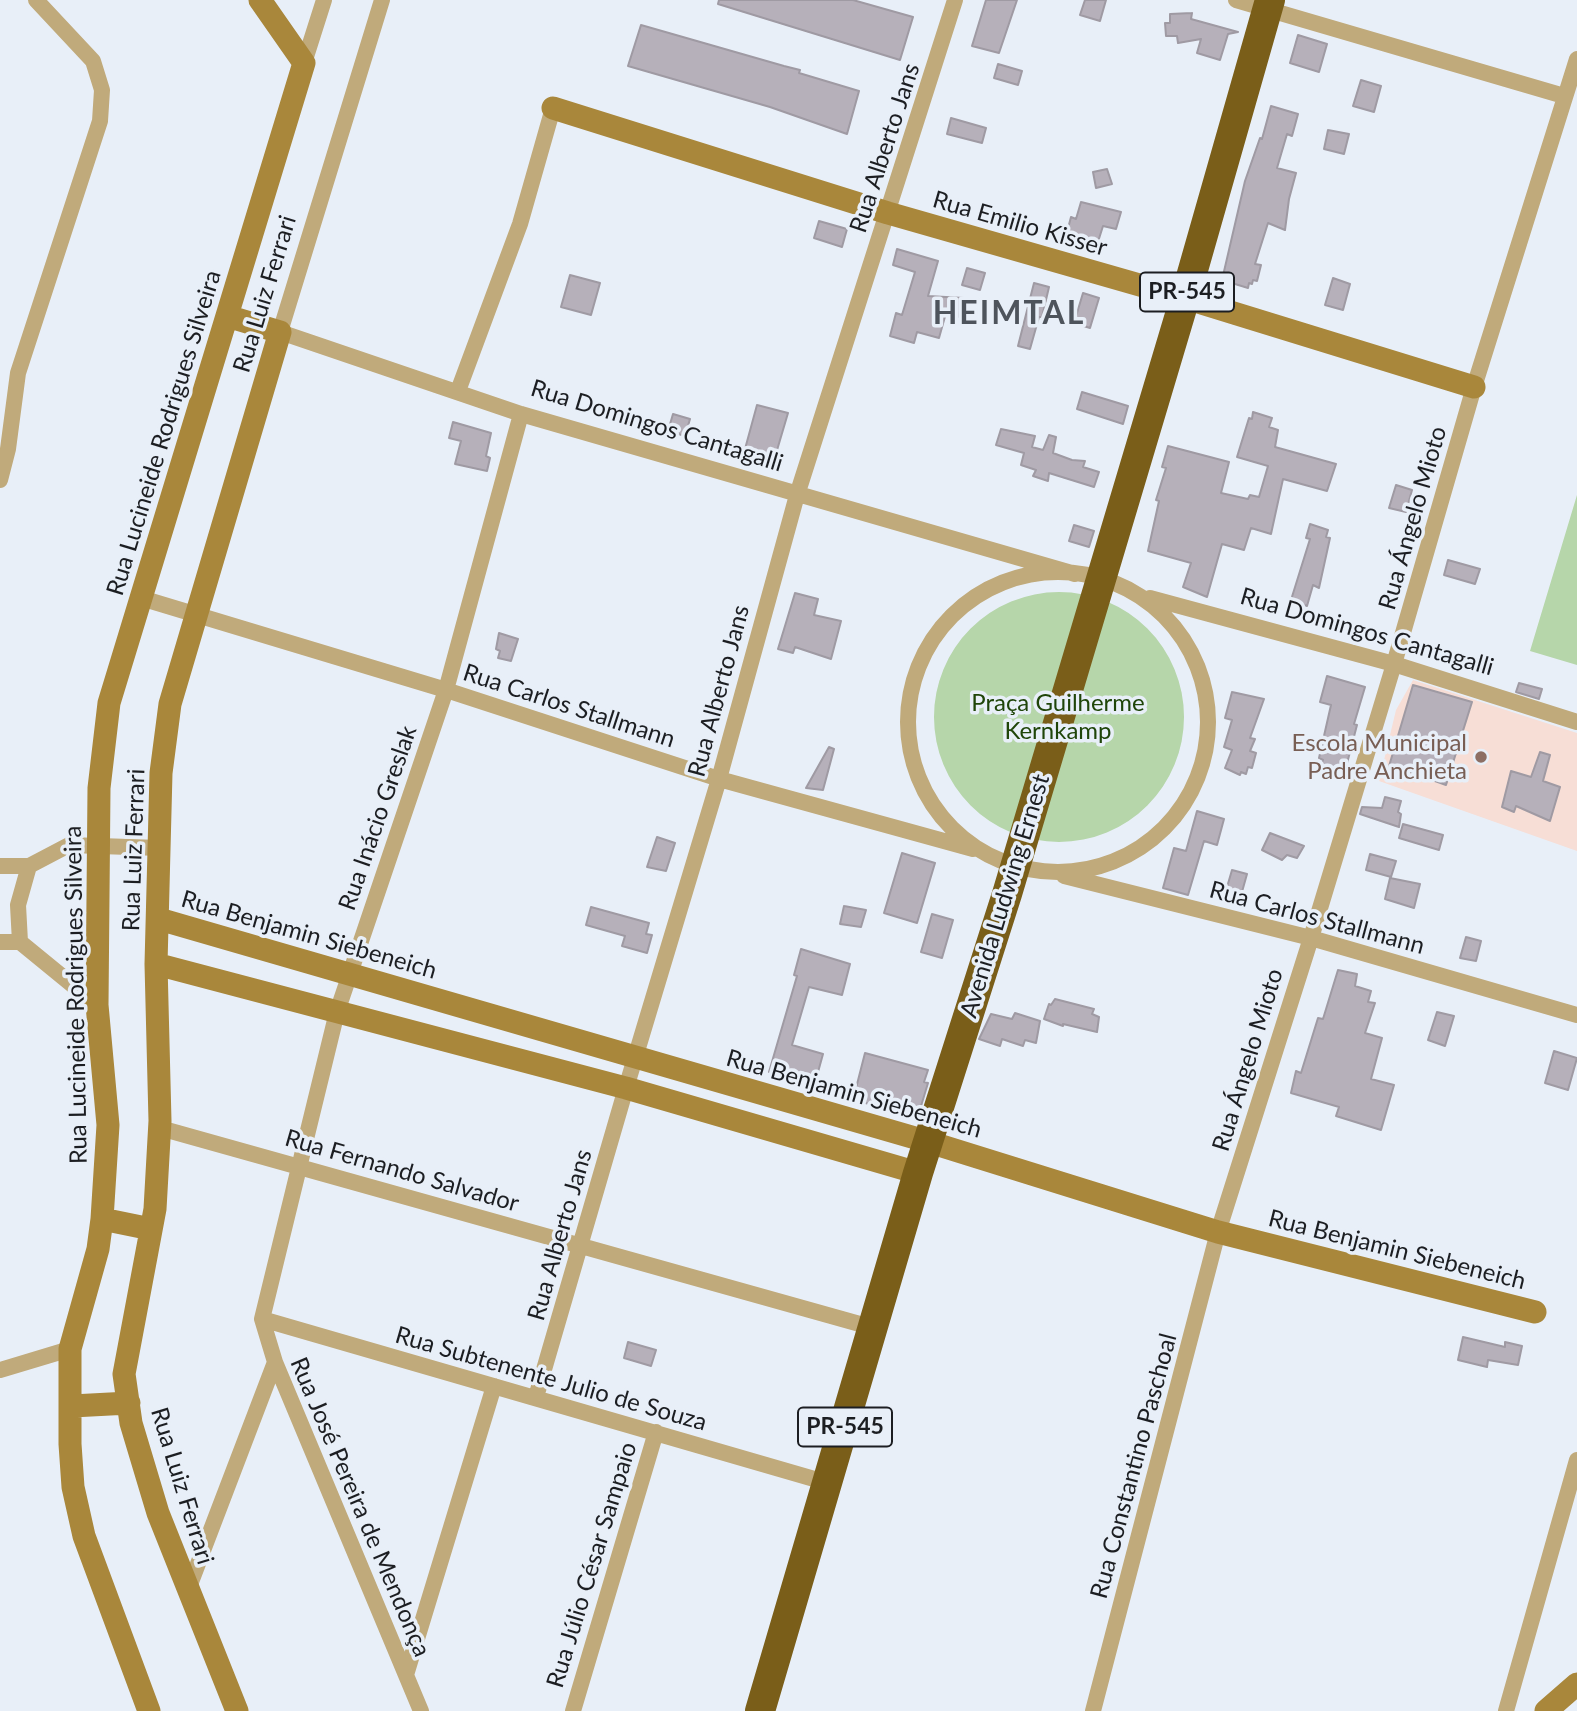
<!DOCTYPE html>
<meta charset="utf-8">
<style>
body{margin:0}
canvas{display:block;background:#e8eff8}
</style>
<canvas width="1577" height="1711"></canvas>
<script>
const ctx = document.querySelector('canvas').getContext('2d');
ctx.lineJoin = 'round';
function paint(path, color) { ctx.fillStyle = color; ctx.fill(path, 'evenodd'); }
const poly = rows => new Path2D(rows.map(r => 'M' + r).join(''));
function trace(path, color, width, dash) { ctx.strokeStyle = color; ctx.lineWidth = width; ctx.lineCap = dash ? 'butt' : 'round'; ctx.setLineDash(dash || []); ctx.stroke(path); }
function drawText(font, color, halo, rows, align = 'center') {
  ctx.font = font + ' Lato,sans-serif'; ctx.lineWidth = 7; ctx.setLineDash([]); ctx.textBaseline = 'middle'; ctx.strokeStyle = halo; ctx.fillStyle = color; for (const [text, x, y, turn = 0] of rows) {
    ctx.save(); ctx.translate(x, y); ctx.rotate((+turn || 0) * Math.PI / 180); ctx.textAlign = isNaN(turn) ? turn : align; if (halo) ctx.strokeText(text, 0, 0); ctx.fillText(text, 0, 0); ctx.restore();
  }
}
const education = poly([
 [1413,680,1577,733,1577,851,1379,781,1396,710]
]);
const green = poly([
 [1577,495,1577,665,1530,651],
 '934 717a125 125 0 1 1 250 0a125 125 0 1 1-250 0Z'
]);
const building = poly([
 [719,0,853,0,913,17,900,60,718,4,719,0],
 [986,0,1017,0,999,53,972,46,986,0],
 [1085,0,1106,0,1100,21,1080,15,1085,0],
 [1192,13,1191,19,1238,32,1228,34,1220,60,1197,53,1201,39,1178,43,1177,36,1166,36,1165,23,1170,23,1170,14,1192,13],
 [641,25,784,66,800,70,799,73,859,91,847,134,770,107,628,66,641,25],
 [1298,35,1327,44,1319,72,1290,63,1298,35],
 [998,64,1022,71,1018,85,994,78,998,64],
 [1361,80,1381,86,1374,112,1353,106,1361,80],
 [1271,106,1298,114,1292,136,1287,134,1277,168,1296,173,1289,199,1285,230,1268,223,1255,264,1261,265,1257,281,1253,280,1252,284,1249,283,1248,288,1222,280,1245,181,1260,138,1262,139,1271,106],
 [951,118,986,128,982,143,947,134,951,118],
 [1328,130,1349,134,1344,154,1324,149,1328,130],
 [1107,169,1112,184,1096,188,1093,172,1107,169],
 [1081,202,1121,212,1116,229,1103,226,1097,245,1066,236,1071,217,1076,219,1081,202],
 [819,221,847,229,842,247,814,238,819,221],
 [897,249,938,261,928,296,964,298,958,317,946,313,939,338,917,332,914,343,890,336,896,313,902,315,915,272,893,265,897,249],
 [967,268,985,273,980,290,962,285,967,268],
 [570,275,600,283,591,315,561,307,570,275],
 [1333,278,1350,284,1343,310,1325,305,1333,278],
 [1034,283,1049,287,1042,317,1039,317,1030,349,1018,346,1034,283],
 [1083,293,1099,298,1090,328,1074,323,1083,293],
 [1082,392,1128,406,1123,424,1077,409,1082,392],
 [757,405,788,413,775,457,745,449,757,405],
 [1253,412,1272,418,1269,427,1278,430,1275,447,1336,464,1327,491,1283,479,1271,534,1251,528,1244,550,1222,544,1207,597,1183,587,1191,563,1148,551,1159,501,1156,500,1166,468,1162,467,1168,446,1229,462,1221,493,1248,499,1250,495,1259,497,1268,466,1237,457,1249,418,1252,419,1253,412],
 [673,414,690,419,685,436,668,431,673,414],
 [453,422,491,433,486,456,490,458,487,471,455,464,461,441,449,438,453,422],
 [1001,429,1035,436,1032,447,1043,450,1049,435,1056,437,1053,453,1072,460,1085,461,1083,467,1099,472,1094,487,1049,473,1048,481,1033,476,1036,470,1021,465,1024,453,996,445,1001,429],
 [1396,485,1412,490,1406,512,1389,508,1396,485],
 [1310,524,1328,530,1326,537,1330,538,1319,588,1313,585,1307,606,1291,600,1310,539,1306,538,1310,524],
 [1074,525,1094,531,1089,547,1069,541,1074,525],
 [1448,560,1480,569,1475,584,1444,575,1448,560],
 [795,593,818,599,814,615,841,621,831,659,795,647,793,653,778,649,795,593],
 [499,633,518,639,511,661,498,658,500,651,496,649,499,633],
 [1327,676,1365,687,1354,724,1357,725,1344,775,1320,768,1323,760,1319,758,1331,705,1320,702,1327,676],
 [1519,683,1542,689,1539,699,1516,692,1519,683],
 [1413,685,1472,702,1446,785,1410,772,1387,773,1413,685],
 [1232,692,1264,699,1250,738,1255,739,1250,751,1256,753,1252,768,1248,767,1246,774,1241,772,1240,775,1225,768,1232,750,1224,747,1232,720,1225,718,1232,692],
 [829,747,834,749,823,790,806,788,829,747],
 [1540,752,1550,755,1543,781,1560,787,1550,821,1516,806,1514,812,1502,807,1511,771,1531,777,1540,752],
 [1385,797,1401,801,1398,812,1401,814,1399,827,1360,814,1362,807,1382,808,1385,797],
 [1197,811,1224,819,1217,845,1204,841,1188,895,1163,888,1174,848,1186,851,1197,811],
 [1403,824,1443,835,1439,850,1399,838,1403,824],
 [1270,833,1304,846,1297,858,1287,855,1282,860,1262,850,1270,833],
 [657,837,675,843,666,871,647,867,657,837],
 [902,853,935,863,917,923,884,913,902,853],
 [1370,854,1396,861,1391,877,1366,870,1370,854],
 [1232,870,1247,874,1240,899,1225,894,1232,870],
 [1390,878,1420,884,1414,908,1385,899,1390,878],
 [844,906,866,910,861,927,840,924,844,906],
 [591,907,649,923,646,934,652,935,647,953,622,946,625,936,586,925,591,907],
 [932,914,953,920,942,958,921,952,932,914],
 [1466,937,1481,941,1476,961,1460,958,1466,937],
 [801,949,850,964,842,995,809,987,792,1045,823,1054,815,1083,769,1072,797,976,794,975,801,949],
 [1338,970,1357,974,1355,986,1371,991,1368,1002,1375,1003,1365,1033,1382,1038,1371,1079,1394,1085,1381,1130,1336,1116,1339,1107,1291,1093,1296,1071,1301,1073,1318,1018,1323,1019,1338,970],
 [1055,999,1094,1009,1092,1014,1099,1017,1097,1032,1063,1024,1063,1026,1044,1019,1049,1004,1051,1005,1055,999],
 [1437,1012,1454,1016,1445,1046,1428,1040,1437,1012],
 [1015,1013,1040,1021,1036,1043,1025,1040,1023,1046,1002,1039,1000,1046,979,1039,991,1014,1012,1019,1015,1013],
 [1554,1051,1577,1058,1568,1090,1545,1083,1554,1051],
 [865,1053,928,1070,924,1082,928,1083,918,1116,853,1100,865,1053],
 [1463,1337,1505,1347,1505,1342,1522,1346,1518,1365,1488,1360,1487,1367,1458,1360,1463,1337],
 [628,1342,656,1350,651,1366,624,1358,628,1342]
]);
const street = poly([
 [382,0,280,332,521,414,1075,574],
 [1236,0,1564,96],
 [304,63,324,0],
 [458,391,520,224,553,108],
 [0,480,8,449,18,373,100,121,102,90,93,61,36,0],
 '908 722a150 150 0 1 1 300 0a150 150 0 1 1-300 0Z',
 [141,598,446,690,719,779,973,849],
 [1150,598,1394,664,1577,722],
 [0,866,29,866,69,845,160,848],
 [1064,876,1311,938,1577,1015],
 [0,942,20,942,97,1005],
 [20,942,18,905,29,866],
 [160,1128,874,1328],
 [262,1319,337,1012,446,690,521,414],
 [262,1319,828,1483],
 [262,1319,275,1362,421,1711],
 [0,1370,70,1349],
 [536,1397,626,1088,719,779,797,495,955,0],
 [188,1590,275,1362],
 [406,1675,494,1386],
 [573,1711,656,1432],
 [1093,1711,1218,1232,1311,938,1394,664,1474,387,1577,59],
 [1506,1711,1577,1460]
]);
const secondary = poly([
 [553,108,888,213,1185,298,1474,387],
 [227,316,280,332,170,704,161,773,156,964,160,1121,155,1209,124,1374,131,1423,158,1513,237,1711],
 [159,919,929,1142,1218,1232,1535,1312],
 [156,964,626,1088,918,1173],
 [102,1219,151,1229],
 [72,1406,129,1403],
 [149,1711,84,1536,73,1487,70,1444,70,1349,98,1249,102,1219,108,1125,97,1005,99,788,109,703,304,63,260,0],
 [1546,1711,1577,1684]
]);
const highway = poly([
 [760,1711,918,1173,1007,894,1185,298,1270,0]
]);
const markers = [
 [1481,757,7,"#8d6e63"]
];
const shields = [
 [1187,292,94],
 [845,1427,94]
];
const shieldNames = [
 ["PR-545",1187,292],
 ["PR-545",845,1427]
];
const streetNames = [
 ["Rua Alberto Jans",885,148,-72],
 ["Rua Emilio Kisser",1020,224,16],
 ["Rua Luiz Ferrari",265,294,-73],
 ["Rua Domingos Cantagalli",657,426,17],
 ["Rua Lucineide Rodrigues Silveira",164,433,-73],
 ["Rua Ángelo Mioto",1413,518,-74],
 ["Rua Domingos Cantagalli",1367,632,16],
 ["Rua Alberto Jans",719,691,-75],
 ["Rua Carlos Stallmann",569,706,18],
 ["Rua Inácio Greslak",378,818,-71],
 ["Rua Luiz Ferrari",134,850,-88],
 ["Avenida Ludwing Ernest",1005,896,-73],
 ["Rua Carlos Stallmann",1317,918,15],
 ["Rua Benjamin Siebeneich",309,935,16],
 ["Rua Lucineide Rodrigues Silveira",76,995,-91],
 ["Rua Ángelo Mioto",1248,1060,-73],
 ["Rua Benjamin Siebeneich",854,1094,16],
 ["Rua Fernando Salvador",402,1171,16],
 ["Rua Alberto Jans",560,1235,-74],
 ["Rua Benjamin Siebeneich",1397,1250,14],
 ["Rua Subtenente Julio de Souza",551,1379,16],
 ["Rua Constantino Paschoal",1134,1466,-75],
 ["Rua Luiz Ferrari",182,1486,73],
 ["Rua José Pereira de Mendonça",360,1507,67],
 ["Rua Júlio César Sampaio",592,1565,-73]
];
const parkNames = [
 ["Praça Guilherme",1058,703],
 ["Kernkamp",1058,731]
];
const educationNames = [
 ["Escola Municipal",1467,743],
 ["Padre Anchieta",1467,771]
];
const districtNames = [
 ["HEIMTAL",1009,314]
];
paint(education, '#f7ded6');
paint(green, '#b6d6aa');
paint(building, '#b6b0ba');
trace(building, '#9f9aa3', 2);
trace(street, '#c0aa7b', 16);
trace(secondary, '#a9873b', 23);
trace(highway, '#7a5e19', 30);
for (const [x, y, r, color] of markers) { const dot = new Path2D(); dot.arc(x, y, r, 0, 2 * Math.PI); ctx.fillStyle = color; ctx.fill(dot); trace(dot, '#e8eff8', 2.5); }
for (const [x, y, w] of shields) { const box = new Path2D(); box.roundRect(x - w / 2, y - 19.5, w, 39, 5); ctx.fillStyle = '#e8eff8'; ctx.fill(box); trace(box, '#1c1e22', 2); }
drawText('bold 23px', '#1c1e22', null, shieldNames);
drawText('24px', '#1c1e22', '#e8eff8', streetNames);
drawText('24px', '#1f4509', '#e8eff8', parkNames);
drawText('24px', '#785e54', '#e8eff8', educationNames, 'right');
ctx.letterSpacing = '2px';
drawText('bold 32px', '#4e545c', '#e8eff8', districtNames);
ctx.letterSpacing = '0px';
</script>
